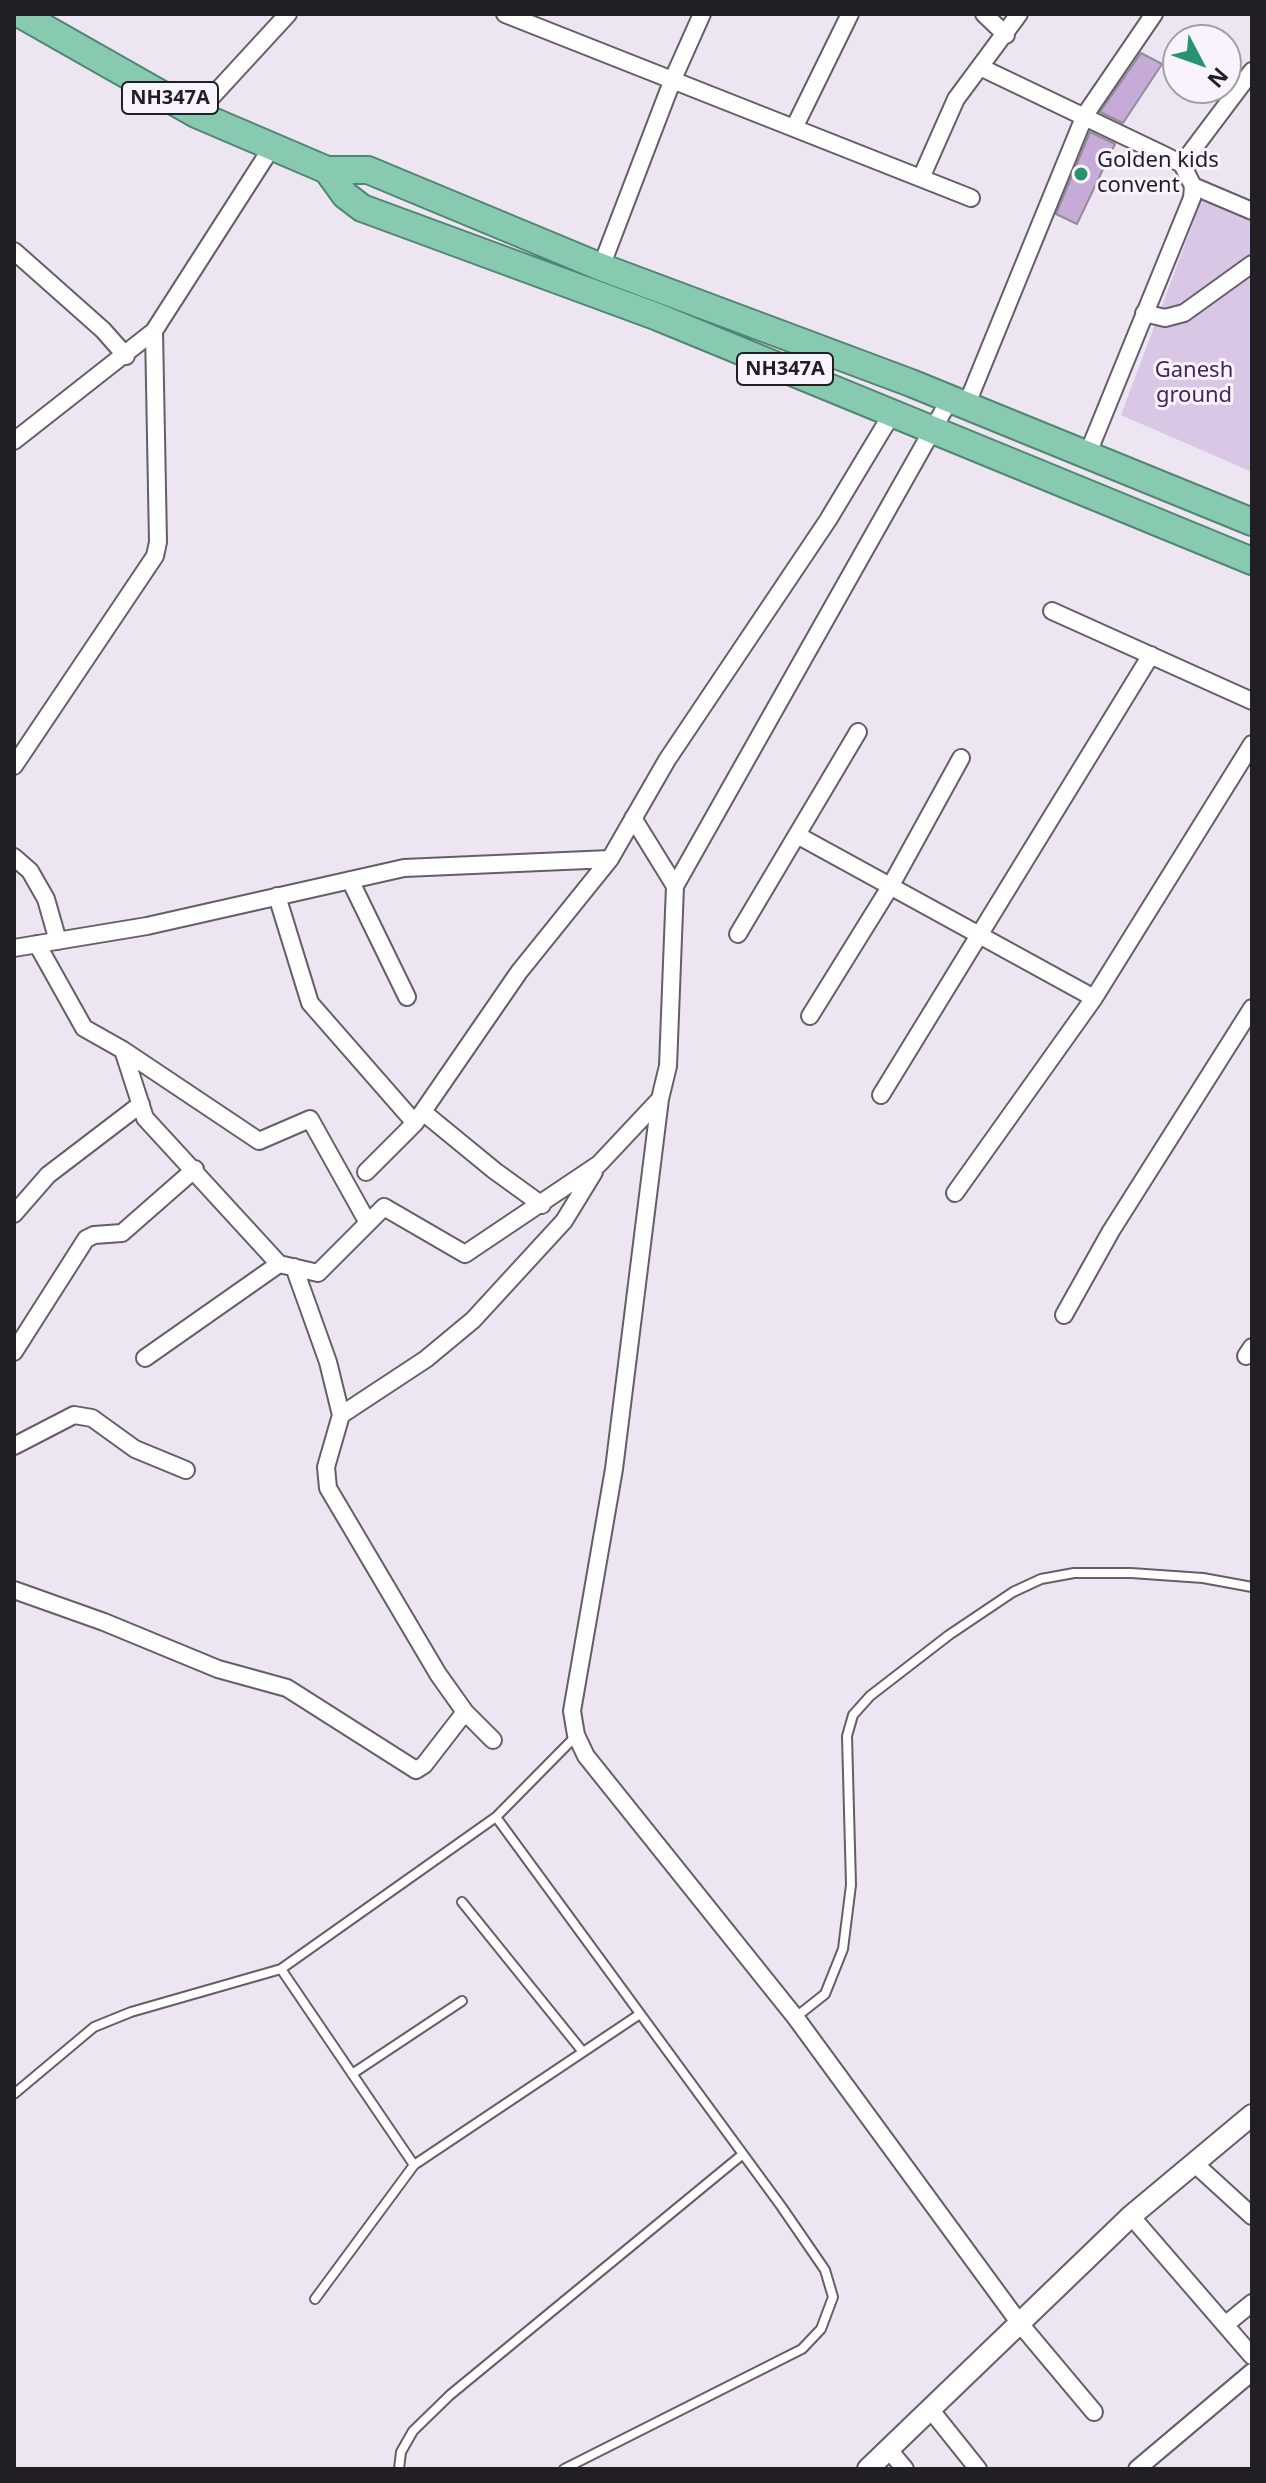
<!DOCTYPE html>
<style>
body{margin:0}
#map{position:relative;width:1266px;height:2483px;overflow:hidden;background:#ede5f2;font-family:"Noto Sans",sans-serif}
canvas{display:block}
.frame{position:absolute;inset:0;border:16px solid #211f23;pointer-events:none}
.north{position:absolute;left:1162px;top:24px;width:80px;height:80px;box-sizing:border-box;background:#f9f3fd;border:2px solid #a39ea6;border-radius:50%;rotate:131deg;font-size:22px;font-weight:700;line-height:32px;text-align:center;color:#211f23}
.north::after{content:'';display:block;margin:auto;width:28px;height:36px;background:#2a9270;clip-path:polygon(50% 0,100% 100%,50% 72%,0 100%)}
</style>
<div id="map">
<canvas width="1266" height="2483"></canvas>
<div class="frame"></div>
<div class="north">N</div>
</div>
<script>
const ctx = document.querySelector('canvas').getContext('2d');
ctx.lineJoin = 'round';
function paint(path, color) { ctx.fillStyle = color; ctx.fill(path, 'evenodd'); }
const poly = rows => new Path2D(rows.map(r => 'M' + r).join(''));
function trace(path, color, width, dash) { ctx.strokeStyle = color; ctx.lineWidth = width; ctx.lineCap = dash ? 'butt' : 'round'; ctx.setLineDash(dash || []); ctx.stroke(path); }
function drawText(font, color, halo, rows, align = 'center') {
  ctx.font = font + ' "Noto Sans",sans-serif'; ctx.lineWidth = 6; ctx.setLineDash([]); ctx.textBaseline = 'middle'; ctx.strokeStyle = halo; ctx.fillStyle = color; for (const [text, x, y, turn = 0] of rows) {
    ctx.save(); ctx.translate(x, y); ctx.rotate((+turn || 0) * Math.PI / 180); ctx.textAlign = isNaN(turn) ? turn : align; if (halo) ctx.strokeText(text, 0, 0); ctx.fillText(text, 0, 0); ctx.restore();
  }
}
const green = poly([
 [1202,199,1252,216,1252,472,1121,415]
]);
const building = poly([
 [1141,53,1162,64,1123,123,1100,112,1141,53],
 [1090,132,1115,144,1077,224,1056,214,1090,132]
]);
const service = poly([
 [496,1817,781,2206,825,2270,833,2297,821,2329,802,2349,564,2469],
 [462,1902,583,2052],
 [281,1969,414,2165],
 [796,2017,825,1994,843,1949,851,1885,847,1736,853,1715,870,1696,949,1635,1013,1592,1041,1579,1074,1573,1131,1573,1203,1578,1252,1587],
 [352,2074,462,2001],
 [14,2094,94,2027,131,2012,281,1969,496,1817,576,1736],
 [315,2299,414,2165,640,2014],
 [399,2469,401,2452,413,2431,450,2395,743,2154]
]);
const minor = poly([
 [505,14,971,198],
 [984,14,1006,35],
 [980,67,1164,155,1182,164,1193,186,1192,198,1088,453],
 [196,114,288,14],
 [794,128,850,14],
 [1182,164,1252,71],
 [921,178,956,99,1019,14],
 [1193,186,1252,211],
 [14,251,103,330,126,356],
 [601,267,673,79,702,14],
 [1144,313,1165,318,1184,313,1252,264],
 [966,406,1085,115,1154,14],
 [14,441,154,331,272,147],
 [1052,611,1252,701],
 [14,766,155,556,158,542,154,331],
 [797,835,1094,998],
 [14,857,30,871,46,899,58,941],
 [350,880,407,997],
 [675,886,950,399],
 [277,896,310,1003,415,1123,519,972,610,859],
 [738,934,858,732],
 [37,944,84,1028,123,1050,145,1118,279,1264,318,1273,384,1207,465,1254,599,1164,660,1099,668,1066,675,886,633,818],
 [14,948,147,926,404,868,610,859,667,760,828,520,893,412],
 [810,1016,890,887,961,758],
 [123,1050,259,1141,310,1119,368,1223],
 [881,1095,1151,655],
 [660,1099,614,1469,572,1711,576,1735,586,1756,796,2018,1021,2325,1094,2412],
 [423,1112,495,1171,542,1205],
 [366,1172,415,1123],
 [955,1193,1094,998,1252,744],
 [14,1214,48,1175,141,1104],
 [294,1267,328,1362,341,1415,426,1359,473,1320,564,1221,594,1172],
 [1064,1315,1111,1231,1252,1008],
 [14,1352,86,1239,94,1235,122,1233,195,1169],
 [1246,1356,1252,1347],
 [145,1358,279,1264],
 [341,1415,326,1467,328,1488,438,1674,465,1712,493,1740],
 [14,1446,74,1415,92,1418,135,1449,186,1470],
 [14,1590,104,1622,218,1669,287,1688,416,1770,424,1765,465,1712],
 [1195,2164,1252,2216],
 [1131,2216,1252,2356],
 [1225,2325,1252,2303],
 [930,2409,978,2469],
 [889,2450,905,2469],
 [1137,2469,1252,2372]
]);
const tertiary = poly([
 [868,2469,1131,2216,1252,2115]
]);
const trunk = poly([
 [20,14,196,114,327,170,368,170,601,267,911,383,1252,522],
 [327,170,345,195,362,208,658,317,1252,561]
]);
const markers = [
 [1081,174,8,"#2a9270"]
];
const shields = [
 [170,98,96],
 [785,369,96]
];
const shieldNames = [
 ["NH347A",170,98],
 ["NH347A",785,369]
];
const poiNames = [
 ["Golden kids",1097,161],
 ["convent",1097,186]
];
const parkNames = [
 ["Ganesh",1194,371],
 ["ground",1194,396]
];
paint(green, '#d9c7e5');
paint(building, '#c6abd8');
trace(building, '#938d98', 2);
trace(service, '#655e69', 12);
trace(minor, '#655e69', 20);
trace(tertiary, '#655e69', 24);
trace(trunk, '#518672', 30);
trace(service, '#fff', 8);
trace(minor, '#fff', 16);
trace(tertiary, '#fff', 20);
trace(trunk, '#88cab0', 26);
for (const [x, y, r, color] of markers) { const dot = new Path2D(); dot.arc(x, y, r, 0, 2 * Math.PI); ctx.fillStyle = color; ctx.fill(dot); trace(dot, '#f9f3fd', 3); }
for (const [x, y, w] of shields) { const box = new Path2D(); box.roundRect(x - w / 2, y - 16, w, 32, 6); ctx.fillStyle = '#f9f3fd'; ctx.fill(box); trace(box, '#211f23', 2); }
drawText('bold 20px', '#211f23', null, shieldNames);
drawText('22px', '#211f23', '#f9f3fd', poiNames, 'left');
drawText('22px', '#462359', '#f9f3fd', parkNames);
</script>
